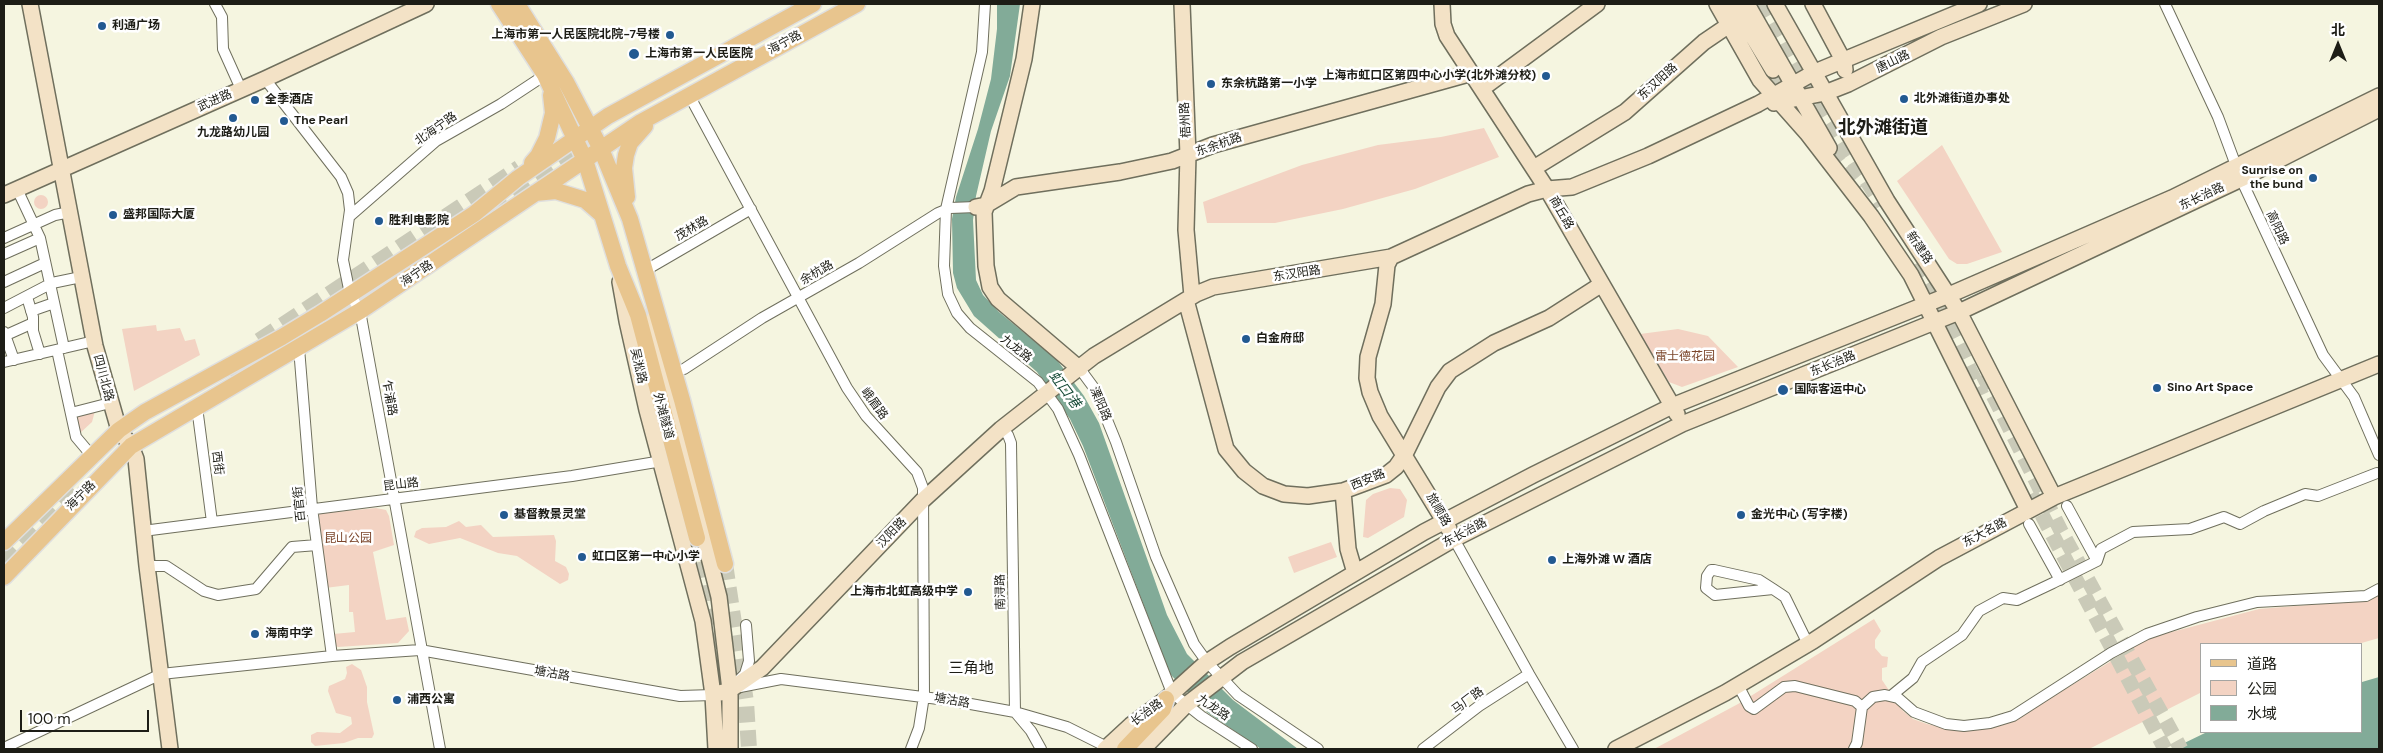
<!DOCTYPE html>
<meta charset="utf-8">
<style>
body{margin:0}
#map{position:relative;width:2383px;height:753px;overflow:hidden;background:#f5f5e0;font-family:"DM Sans","Noto Sans SC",sans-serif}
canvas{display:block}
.frame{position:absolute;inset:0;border:5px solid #1d1d16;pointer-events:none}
.legend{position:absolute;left:2200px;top:643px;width:162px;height:90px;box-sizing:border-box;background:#fff;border:1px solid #a5a5a2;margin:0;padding:6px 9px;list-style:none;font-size:15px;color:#1d1d16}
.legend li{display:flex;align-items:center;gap:10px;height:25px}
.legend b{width:25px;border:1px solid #a5a5a2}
.north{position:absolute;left:2313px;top:20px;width:50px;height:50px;-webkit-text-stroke:4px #fff;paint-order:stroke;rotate:0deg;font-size:14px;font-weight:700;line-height:20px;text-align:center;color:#1d1d16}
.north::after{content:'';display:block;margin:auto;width:18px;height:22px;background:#1d1d16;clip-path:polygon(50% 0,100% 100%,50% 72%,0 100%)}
.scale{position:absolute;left:20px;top:710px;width:129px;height:22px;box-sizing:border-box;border:2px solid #1d1d16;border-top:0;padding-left:6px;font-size:15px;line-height:18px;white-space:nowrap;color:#1d1d16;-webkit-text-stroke:4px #fff;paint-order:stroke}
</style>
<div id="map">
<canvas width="2383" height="753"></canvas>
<div class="frame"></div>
<ul class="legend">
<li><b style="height:6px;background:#e8c58e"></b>道路</li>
<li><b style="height:14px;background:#f3d3c3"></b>公园</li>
<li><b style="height:14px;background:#82ab98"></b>水域</li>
</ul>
<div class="north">北</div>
<div class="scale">100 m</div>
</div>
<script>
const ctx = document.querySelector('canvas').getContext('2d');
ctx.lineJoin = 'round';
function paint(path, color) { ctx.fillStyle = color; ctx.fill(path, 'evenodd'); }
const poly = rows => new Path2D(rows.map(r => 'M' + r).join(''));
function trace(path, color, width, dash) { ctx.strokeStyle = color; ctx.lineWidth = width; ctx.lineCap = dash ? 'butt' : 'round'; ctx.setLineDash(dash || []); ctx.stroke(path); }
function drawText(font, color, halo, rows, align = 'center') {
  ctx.font = font + ' "DM Sans","Noto Sans SC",sans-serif'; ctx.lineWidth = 5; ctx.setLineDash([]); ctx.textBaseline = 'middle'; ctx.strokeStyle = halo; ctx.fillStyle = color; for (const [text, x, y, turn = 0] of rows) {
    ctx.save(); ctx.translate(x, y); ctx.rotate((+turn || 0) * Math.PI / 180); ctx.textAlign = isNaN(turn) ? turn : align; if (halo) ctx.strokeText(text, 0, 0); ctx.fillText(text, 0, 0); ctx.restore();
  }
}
const green = poly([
 [1484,128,1499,157,1415,189,1343,209,1275,223,1207,223,1203,202,1302,165,1378,145,1441,137],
 [1942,145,2002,252,1967,264,1957,264,1949,259,1897,181],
 '34 202a7 7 0 1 1 14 0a7 7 0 1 1-14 0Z',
 [156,325,157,331,180,328,185,341,195,339,200,355,134,391,122,329],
 [1678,329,1708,336,1738,367,1682,387,1669,382,1640,334],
 [95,411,92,422,79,434,75,415],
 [1390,488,1400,489,1407,500,1404,517,1368,538,1363,537,1366,500,1373,494],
 [376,508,386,510,389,516,394,545,373,552,386,620,406,617,409,631,398,643,338,647,334,645,333,634,355,632,353,612,349,612,349,585,325,588,316,517,324,510,336,510,336,512],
 [459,521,466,527,481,525,493,537,554,535,556,541,555,561,566,567,569,574,568,580,560,584,517,556,498,553,460,538,429,544,414,537,416,531,422,528,446,527],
 [1331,542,1337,557,1294,573,1288,557],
 [2379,594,2379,638,2358,644,2202,644,2202,692,2089,749,1654,749,1738,704,1874,619,1881,631,1875,640,1875,648,1882,656,1888,657,1887,667,1882,668,1882,680,1903,711,1913,719,1927,724,1945,728,1979,730,2013,721,2149,638,2259,609,2368,600],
 [352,664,361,670,367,687,367,702,374,734,372,738,358,738,344,743,315,746,311,742,311,735,317,732,340,733,352,724,351,717,336,713,328,691,329,686,345,679,347,673,346,667]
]);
const water = poly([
 [997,4,1020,4,1010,76,991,131,976,196,973,220,976,280,983,295,999,312,1057,360,1084,396,1099,423,1167,615,1187,654,1233,700,1298,749,1261,749,1208,713,1170,674,1083,446,1070,419,1037,372,974,316,957,288,953,273,952,219,956,197,978,129,991,79,997,29],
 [2379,677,2379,749,2172,749,2207,732,2362,732,2362,682]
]);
const secondaryTunnel = poly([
 [1759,4,1805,84,1882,205],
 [1773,70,1791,98],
 [1830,151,1860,188],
 [1912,266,1950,329,1982,395],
 [1983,375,2061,531,2181,749],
 [2031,494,2165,749]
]);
const primaryTunnel = poly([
 [697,538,706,582,725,731],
 [725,564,746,702,749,749]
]);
const highwayTunnel = poly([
 [467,226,581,153],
 [260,342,520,169],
 [232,378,301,334],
 [4,565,79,490]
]);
const street = poly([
 [215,4,222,17,223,49,241,89],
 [985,4,982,52,946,209,944,266,948,294,957,313,970,328,1038,382,1058,409,1079,455,1172,693,1201,716,1252,749],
 [2165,4,2218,117,2241,179,2323,355,2354,397,2379,455],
 [265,79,341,177,348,193,350,210,343,260,350,294,360,311,440,749],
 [689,95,847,388,866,416,917,472,923,488,924,696,919,728,911,749],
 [17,189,40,238,64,348],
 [350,216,436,141,501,104,545,75],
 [4,238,55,215,70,212],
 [4,254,40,238],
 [646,270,751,209],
 [4,282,45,263],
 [27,297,33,317,33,331,40,354],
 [4,308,52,283,81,277],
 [31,311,54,303],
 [4,332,14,360],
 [4,336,33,323],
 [299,348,312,508,332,656],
 [57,350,76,437,92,456],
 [4,362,94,341],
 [684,369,762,318,859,263,938,213,950,208,976,207],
 [1080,369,1094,388,1116,442,1156,557,1194,644,1207,662,1238,695,1318,749],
 [197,407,212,522],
 [71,413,110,403],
 [1001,429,1008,435,1011,443,1015,712,1031,731,1041,749],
 [2067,506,2097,561],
 [2029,524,2060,580],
 [143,531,572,476,662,461],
 [1454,539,1529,674,1573,749],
 [147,566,166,566,204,591,218,595,256,589,292,547,317,545],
 [1773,589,1715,595,1706,588,1707,576,1711,570,1714,570,1759,580,1773,589,1785,597,1808,644],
 [739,680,745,674,749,661,746,625],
 [1738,685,1749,706,1754,709,1784,687,1795,686,1855,701,1862,707],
 [740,687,781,679,954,701,1015,712,1067,727,1107,747],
 [1891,696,1913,678,1922,662,1962,635,1979,611,2003,598,2017,600,2053,583,2097,561,2101,549,2133,532,2190,529,2224,517,2240,524,2264,511,2305,494,2318,496,2377,473],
 [4,748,161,674,332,656,420,650,680,696,713,695],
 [1423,749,1479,706,1529,674],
 [1854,749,1857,743,1862,707,1873,697,1885,695,1898,698,1914,712,1946,724,1964,726,1990,723,2013,716,2111,653,2147,634,2197,617,2257,602,2366,596,2379,589]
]);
const secondary = poly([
 [30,4,95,346,119,430,131,446,136,459,147,566,170,749],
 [1032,4,1024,59,992,191,984,212,986,266,990,287,998,299,1080,369],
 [1182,4,1188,155,1186,230,1192,296],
 [1442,4,1443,24,1447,36,1547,189,1677,414],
 [1717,4,1760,80,1807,133,1871,216,1911,275,2028,510],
 [1733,4,1773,70],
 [1747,4,1829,148],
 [1775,4,1887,201,1959,312,2054,497],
 [1813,4,1844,62,1845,70],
 [1483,88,1597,4],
 [1774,103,1825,93,1848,84,1941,37,2024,4],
 [1534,168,1625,112,1704,42,1729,25],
 [4,195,265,79,426,4],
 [976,207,986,205,1016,187,1120,172,1172,161,1213,145,1472,73],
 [1391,257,1387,265,1383,304,1368,357,1367,378,1370,392,1380,416,1449,529],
 [620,282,627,321,647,410,703,621,713,695,716,749],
 [1186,300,1226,449,1244,471,1263,486,1284,494,1308,496,1343,491,1362,484,1386,475,1396,467,1405,454,1438,387,1450,371,1494,343,1549,318,1602,284],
 [654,319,658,355,719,597,730,690,730,749],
 [1343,491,1348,549,1355,573],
 [713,695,730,690,762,668,923,500,1001,429,1094,356,1196,294,1213,287,1391,257,1528,194,1547,189,1572,187,1648,156,1758,104,1815,72,1979,4],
 [1105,749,1131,725,1166,699,1207,662,1230,647,1424,532,1533,475,1672,406,1949,295,2172,198,2379,96],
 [1143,749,1186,705,1242,662,1454,539,1682,424,1959,312,2241,179,2379,109],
 [1616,749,1725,693,1813,641,1939,558,2054,497,2379,364]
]);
const primary = poly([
 [499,4,545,75,585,160,618,266,638,315,697,538],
 [517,4,566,82,601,149,630,219,682,400,725,564],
 [532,163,538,156,547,138,553,113,551,95],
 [535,193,556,191,585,200,601,214],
 [627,197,624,168,626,155,630,143,645,126],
 [4,542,119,430,145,412,282,337,320,314,474,214,518,178,608,116,813,4],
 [4,577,131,446,360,311,641,122,857,4],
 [1125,749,1163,709,1166,699]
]);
const markers = [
 [102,26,5,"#225991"],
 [670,35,5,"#225991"],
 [634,54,6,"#225991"],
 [1546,76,5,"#225991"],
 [1211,84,5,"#225991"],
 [1904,99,5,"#225991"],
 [255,100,5,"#225991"],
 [233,118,5,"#225991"],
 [284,121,5,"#225991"],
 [2313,178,5,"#225991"],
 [113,215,5,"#225991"],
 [379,221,5,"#225991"],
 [1246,339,5,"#225991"],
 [2157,388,5,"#225991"],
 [1783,390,6,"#225991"],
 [504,515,5,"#225991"],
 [1741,515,5,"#225991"],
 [582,557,5,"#225991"],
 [1552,560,5,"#225991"],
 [968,592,5,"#225991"],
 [255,634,5,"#225991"],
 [397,700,5,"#225991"]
];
const poiNames = [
 ["利通广场",112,26],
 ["上海市第一人民医院北院-7号楼",660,35,"right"],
 ["上海市第一人民医院",645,54],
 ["上海市虹口区第四中心小学(北外滩分校)",1536,76,"right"],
 ["东余杭路第一小学",1221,84],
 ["北外滩街道办事处",1914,99],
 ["全季酒店",265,100],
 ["The Pearl",294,121],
 ["九龙路幼儿园",233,133,"center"],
 ["Sunrise on",2303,171,"right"],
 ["the bund",2303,185,"right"],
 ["盛邦国际大厦",123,215],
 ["胜利电影院",389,221],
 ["白金府邸",1256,339],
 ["Sino Art Space",2167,388],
 ["国际客运中心",1794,390],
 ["基督教景灵堂",514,515],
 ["金光中心 (写字楼)",1751,515],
 ["虹口区第一中心小学",592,557],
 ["上海外滩 W 酒店",1562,560],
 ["上海市北虹高级中学",958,592,"right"],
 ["海南中学",265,634],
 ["浦西公寓",407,700]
];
const streetNames = [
 ["海宁路",785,43,-28],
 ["唐山路",1893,62,-26],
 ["东汉阳路",1658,82,-42],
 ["武进路",215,101,-24],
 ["梧州路",1186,120,-93],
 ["北海宁路",436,129,-35],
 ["东余杭路",1219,145,-19],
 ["东长治路",2202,197,-25],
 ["商丘路",1561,213,60],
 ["高阳路",2277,228,65],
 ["茂林路",692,229,-30],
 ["新建路",1919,248,56],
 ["余杭路",817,273,-30],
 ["海宁路",417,274,-34],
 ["东汉阳路",1297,274,-9],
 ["九龙路",1016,349,38],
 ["东长治路",1833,364,-22],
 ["吴淞路",638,366,77],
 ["四川北路",103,378,75],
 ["乍浦路",389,398,80],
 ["峨眉路",874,404,53],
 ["溧阳路",1100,404,67],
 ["外滩隧道",663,416,75],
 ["西街",217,463,83],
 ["西安路",1368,480,-22],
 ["昆山路",401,485,-7],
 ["海宁路",81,496,-45],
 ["百官街",300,504,-96],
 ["旅顺路",1438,510,60],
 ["汉阳路",892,533,-46],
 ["东长治路",1465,533,-28],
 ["东大名路",1985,533,-28],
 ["南浔路",1001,592,-91],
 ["塘沽路",552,674,10],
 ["塘沽路",952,701,10],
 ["马厂路",1468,701,-37],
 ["九龙路",1213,708,34],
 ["长治路",1147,713,-37]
];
const parkNames = [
 ["雷士德花园",1685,357],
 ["昆山公园",348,539]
];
const waterNames = [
 ["虹口港",1064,390,53]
];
const quarterNames = [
 ["三角地",971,669]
];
const districtNames = [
 ["北外滩街道",1883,128]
];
paint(green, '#f3d3c3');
paint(water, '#82ab98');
trace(secondaryTunnel, '#cacab8', 15, [15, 8]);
trace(primaryTunnel, '#cacab8', 16, [16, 8]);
trace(highwayTunnel, '#cacab8', 19, [19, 9]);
trace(street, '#6f6f5d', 12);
trace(secondary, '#6f6f5d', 18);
trace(primary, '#dfdfde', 19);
trace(street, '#fff', 10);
trace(secondary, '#f3e2c6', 15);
trace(primary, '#e8c58e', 16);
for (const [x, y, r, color] of markers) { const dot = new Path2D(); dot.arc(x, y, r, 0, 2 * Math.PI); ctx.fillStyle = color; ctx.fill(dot); trace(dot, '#fff', 2); }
drawText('bold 12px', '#1d1d16', '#fff', poiNames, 'left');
drawText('12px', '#1d1d16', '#fff', streetNames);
drawText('12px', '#7c472c', '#fff', parkNames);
drawText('italic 14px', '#124834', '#fff', waterNames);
drawText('15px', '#1d1d16', '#fff', quarterNames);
drawText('bold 18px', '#1d1d16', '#fff', districtNames);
</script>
